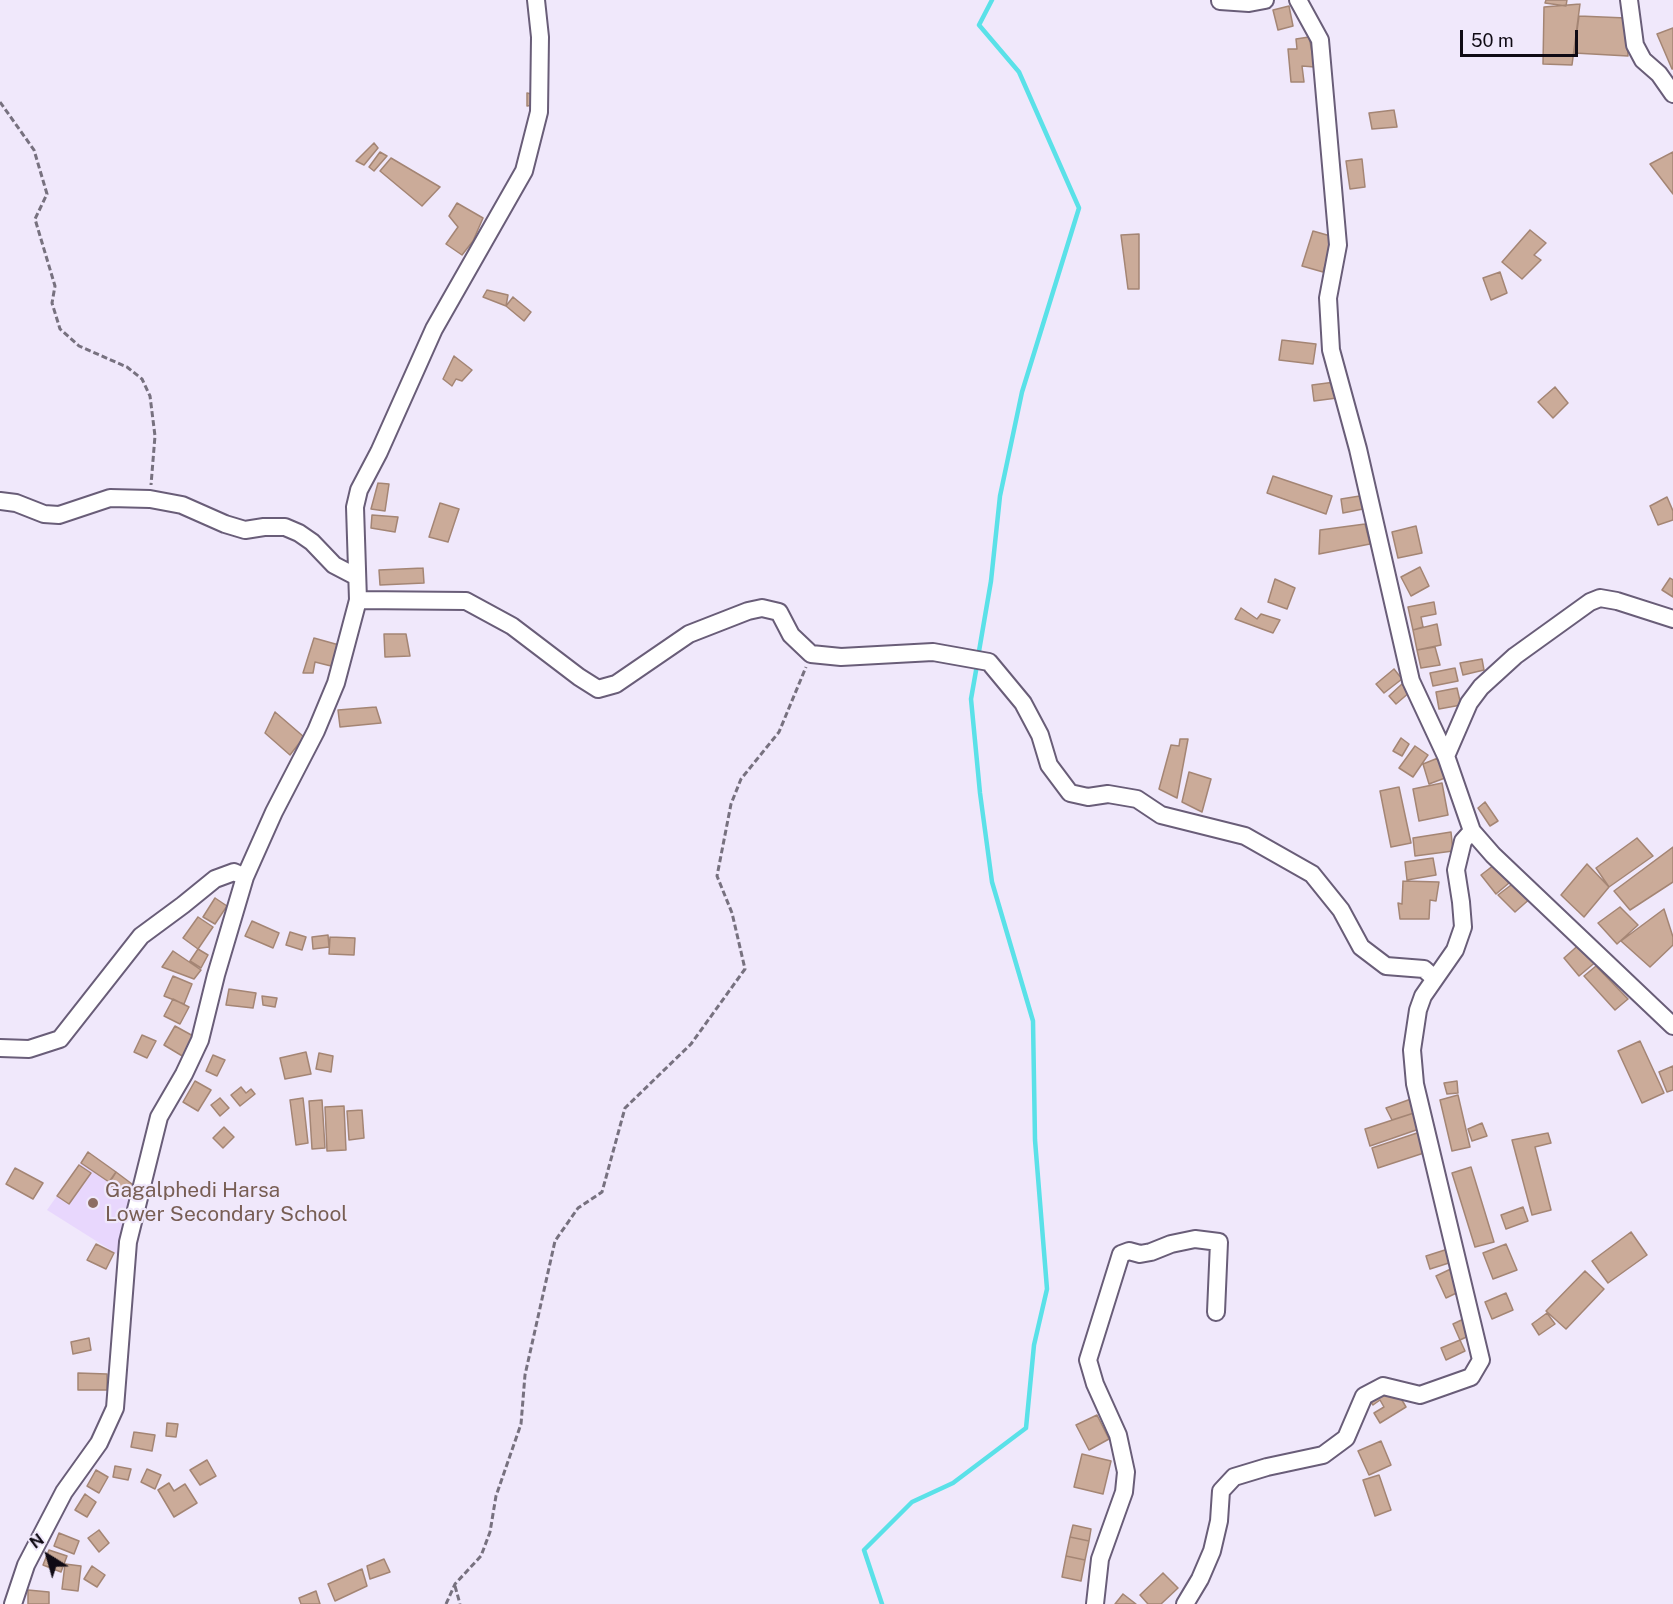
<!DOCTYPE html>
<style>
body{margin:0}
#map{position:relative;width:1673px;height:1604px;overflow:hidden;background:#f0e8fb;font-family:"Public Sans",sans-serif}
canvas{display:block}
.north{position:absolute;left:18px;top:1526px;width:60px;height:60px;-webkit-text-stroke:4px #f0e8fb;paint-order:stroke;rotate:323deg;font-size:16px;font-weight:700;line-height:24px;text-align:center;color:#0f0a14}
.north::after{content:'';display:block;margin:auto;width:21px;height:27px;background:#0f0a14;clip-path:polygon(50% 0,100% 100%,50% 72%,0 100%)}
.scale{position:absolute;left:1460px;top:30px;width:118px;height:27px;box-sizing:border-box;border:3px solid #0f0a14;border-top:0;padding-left:8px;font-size:18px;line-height:21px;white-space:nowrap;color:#0f0a14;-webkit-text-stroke:4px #f0e8fb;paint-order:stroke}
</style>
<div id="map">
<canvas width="1673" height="1604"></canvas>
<div class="north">N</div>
<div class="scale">50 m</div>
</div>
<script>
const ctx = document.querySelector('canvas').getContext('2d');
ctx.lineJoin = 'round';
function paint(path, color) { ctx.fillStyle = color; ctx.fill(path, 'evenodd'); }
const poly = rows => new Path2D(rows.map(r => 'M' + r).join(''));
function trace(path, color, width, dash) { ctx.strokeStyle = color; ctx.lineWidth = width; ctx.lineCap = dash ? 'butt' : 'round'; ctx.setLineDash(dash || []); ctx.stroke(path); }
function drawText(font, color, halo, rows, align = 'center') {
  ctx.font = font + ' "Public Sans",sans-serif'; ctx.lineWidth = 4.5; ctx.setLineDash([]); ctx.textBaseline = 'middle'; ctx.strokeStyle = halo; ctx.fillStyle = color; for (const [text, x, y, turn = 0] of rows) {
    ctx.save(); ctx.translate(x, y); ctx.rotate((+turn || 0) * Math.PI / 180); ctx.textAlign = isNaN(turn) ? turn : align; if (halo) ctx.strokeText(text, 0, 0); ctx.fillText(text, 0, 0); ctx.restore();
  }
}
const built = poly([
 [88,1152,136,1187,128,1261,47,1210]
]);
const stream = poly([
 [978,657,991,581,1000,496,1022,392,1079,208,1019,72,979,25,992,0],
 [882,1604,864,1550,912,1502,953,1483,1026,1428,1034,1345,1047,1289,1035,1140,1033,1021,992,882,980,793,971,699,977,665]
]);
const building = poly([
 [1546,0,1567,0,1566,6,1545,3,1546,0],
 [1580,4,1572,65,1543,64,1544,7,1580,4],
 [1289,6,1293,26,1278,30,1273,10,1289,6],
 [1579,16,1626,18,1628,56,1574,53,1579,16],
 [1673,28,1673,69,1672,69,1657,34,1673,28],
 [1309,37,1315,67,1302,66,1304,82,1291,82,1288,49,1297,49,1296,39,1309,37],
 [527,93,536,95,534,105,527,106,527,93],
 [1394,110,1397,127,1372,129,1369,113,1394,110],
 [374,143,378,148,364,165,356,161,374,143],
 [380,152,387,156,374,171,369,167,380,152],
 [1673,152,1673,194,1650,164,1673,152],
 [391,158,440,187,422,206,380,171,391,158],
 [1362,159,1365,187,1350,189,1346,161,1362,159],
 [457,203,483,218,473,241,462,255,446,244,458,227,449,216,457,203],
 [1530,230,1546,243,1534,255,1541,260,1522,279,1502,262,1530,230],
 [1313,231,1334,237,1323,272,1302,266,1313,231],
 [1139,234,1139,289,1128,289,1121,235,1139,234],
 [1500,272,1507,293,1491,300,1483,278,1500,272],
 [487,290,508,295,506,306,483,297,487,290],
 [513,297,531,312,524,321,506,306,513,297],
 [1282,340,1316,344,1313,364,1279,360,1282,340],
 [454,356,472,370,462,381,456,379,452,386,443,379,454,356],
 [1335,382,1337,398,1314,401,1312,385,1335,382],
 [1555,387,1568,403,1553,418,1538,402,1555,387],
 [1273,476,1332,496,1326,514,1267,493,1273,476],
 [378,483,389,484,385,511,371,509,378,483],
 [1366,495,1368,508,1343,513,1341,499,1366,495],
 [1667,497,1673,511,1673,520,1658,525,1650,506,1667,497],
 [440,503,459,509,448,542,429,537,440,503],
 [372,515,398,517,395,532,371,528,372,515],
 [1365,524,1370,544,1319,554,1320,530,1365,524],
 [1416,526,1422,553,1398,558,1392,532,1416,526],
 [1420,567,1429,586,1411,596,1401,577,1420,567],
 [423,568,424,583,380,585,379,570,423,568],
 [1670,578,1673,580,1673,597,1662,590,1670,578],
 [1275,579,1295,588,1287,609,1268,602,1275,579],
 [1434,602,1436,614,1421,617,1423,627,1413,630,1408,607,1434,602],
 [1241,608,1257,619,1261,614,1280,620,1273,633,1235,619,1241,608],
 [1437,624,1441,645,1417,650,1413,630,1437,624],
 [384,634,406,634,410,656,385,657,384,634],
 [314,638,339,645,331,666,315,662,313,673,303,673,314,638],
 [1435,647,1440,665,1421,668,1417,650,1435,647],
 [1482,659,1484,670,1463,675,1460,663,1482,659],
 [1455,668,1458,681,1433,686,1430,673,1455,668],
 [1394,669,1402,679,1384,693,1376,684,1394,669],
 [1402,684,1410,692,1396,704,1389,696,1402,684],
 [1457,688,1461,705,1439,709,1436,692,1457,688],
 [376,707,381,723,340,727,338,710,376,707],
 [275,712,304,737,290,755,265,733,275,712],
 [1401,738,1409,744,1402,756,1393,751,1401,738],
 [1180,739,1188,739,1177,798,1159,789,1171,745,1179,746,1180,739],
 [1415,746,1428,755,1413,777,1399,768,1415,746],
 [1438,758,1445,778,1429,784,1423,764,1438,758],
 [1189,772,1211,779,1202,812,1182,802,1189,772],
 [1442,783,1448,815,1419,821,1413,789,1442,783],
 [1399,787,1411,843,1391,847,1380,791,1399,787],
 [1485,802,1498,821,1490,826,1478,808,1485,802],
 [1451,832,1453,851,1415,856,1413,838,1451,832],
 [1637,838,1653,856,1609,887,1596,868,1637,838],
 [1673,847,1673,882,1630,910,1614,891,1673,847],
 [1433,858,1436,875,1407,880,1405,862,1433,858],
 [1587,864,1609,887,1584,917,1561,895,1587,864],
 [1494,865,1509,883,1496,894,1481,875,1494,865],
 [1403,881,1439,882,1436,901,1430,900,1429,919,1400,919,1398,903,1402,904,1403,881],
 [1515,882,1532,897,1515,912,1498,895,1515,882],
 [215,898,227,906,215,924,203,917,215,898],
 [1620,907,1638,925,1617,944,1598,923,1620,907],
 [1664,909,1673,937,1673,945,1650,967,1621,941,1664,909],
 [198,917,213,927,198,949,183,938,198,917],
 [252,921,279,933,273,948,245,936,252,921],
 [290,932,306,937,302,950,286,945,290,932],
 [328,935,329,947,313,949,312,937,328,935],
 [330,937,355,938,354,955,329,954,330,937],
 [1582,942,1598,960,1579,976,1564,958,1582,942],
 [198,949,208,955,201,968,190,961,198,949],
 [173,951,201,970,194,979,162,967,173,951],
 [1596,966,1628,999,1615,1010,1584,976,1596,966],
 [173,976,192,984,184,1004,164,996,173,976],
 [229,989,256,993,253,1008,226,1005,229,989],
 [262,996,277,998,275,1007,263,1005,262,996],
 [173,999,189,1007,180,1024,164,1016,173,999],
 [175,1026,195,1037,184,1057,164,1045,175,1026],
 [142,1035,156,1041,147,1058,134,1052,142,1035],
 [1640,1041,1664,1093,1642,1103,1618,1051,1640,1041],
 [306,1052,311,1074,285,1079,280,1058,306,1052],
 [319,1053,333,1056,331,1072,316,1069,319,1053],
 [213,1055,225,1060,217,1076,206,1071,213,1055],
 [1673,1066,1673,1090,1667,1092,1659,1072,1673,1066],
 [195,1081,211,1090,198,1111,183,1102,195,1081],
 [1457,1081,1458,1093,1447,1094,1444,1083,1457,1081],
 [241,1087,246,1093,251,1089,255,1094,240,1106,231,1095,241,1087],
 [1458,1095,1470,1147,1452,1151,1440,1100,1458,1095],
 [220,1098,229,1108,220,1116,211,1105,220,1098],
 [303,1098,308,1143,296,1145,290,1100,303,1098],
 [1411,1099,1417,1112,1392,1120,1386,1108,1411,1099],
 [322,1100,325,1148,312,1149,309,1101,322,1100],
 [344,1106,346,1150,327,1151,325,1107,344,1106],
 [362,1110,364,1138,349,1140,347,1111,362,1110],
 [1417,1112,1422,1128,1370,1146,1365,1129,1417,1112],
 [1482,1123,1487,1136,1472,1141,1468,1129,1482,1123],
 [224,1127,234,1137,223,1148,213,1138,224,1127],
 [1423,1131,1430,1151,1378,1168,1372,1148,1423,1131],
 [1548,1133,1551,1143,1535,1147,1551,1210,1532,1215,1512,1140,1548,1133],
 [88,1152,116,1172,109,1182,81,1163,88,1152],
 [79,1165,91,1173,69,1204,57,1196,79,1165],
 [1471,1167,1494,1242,1475,1247,1452,1173,1471,1167],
 [15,1168,43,1183,33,1199,6,1184,15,1168],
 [116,1172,136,1187,131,1198,108,1185,116,1172],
 [1523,1207,1528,1221,1506,1229,1501,1215,1523,1207],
 [1631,1232,1647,1255,1608,1283,1592,1261,1631,1232],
 [96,1244,114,1253,106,1269,87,1260,96,1244],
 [1506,1244,1517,1270,1493,1279,1483,1253,1506,1244],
 [1448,1249,1452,1262,1430,1269,1426,1256,1448,1249],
 [1457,1266,1467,1288,1446,1298,1436,1276,1457,1266],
 [1585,1271,1604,1289,1566,1329,1546,1311,1585,1271],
 [1506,1293,1513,1310,1492,1319,1485,1302,1506,1293],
 [1547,1313,1555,1324,1539,1335,1532,1324,1547,1313],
 [1470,1316,1477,1332,1460,1340,1453,1324,1470,1316],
 [89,1338,91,1350,73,1354,71,1342,89,1338],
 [1460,1340,1465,1351,1446,1360,1441,1348,1460,1340],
 [78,1373,107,1374,107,1390,78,1390,78,1373],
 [1388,1390,1394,1398,1399,1395,1406,1407,1380,1423,1374,1413,1384,1407,1380,1400,1373,1405,1370,1401,1388,1390],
 [1097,1415,1109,1439,1089,1450,1076,1425,1097,1415],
 [167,1423,178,1424,176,1437,166,1436,167,1423],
 [134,1432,155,1435,152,1451,131,1447,134,1432],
 [1381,1441,1391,1465,1369,1475,1358,1451,1381,1441],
 [1082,1454,1111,1461,1103,1494,1074,1487,1082,1454],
 [207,1460,216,1476,200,1485,190,1470,207,1460],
 [115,1466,131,1469,128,1480,113,1477,115,1466],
 [147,1469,161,1475,155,1489,141,1482,147,1469],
 [96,1470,108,1477,99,1493,87,1486,96,1470],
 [1379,1475,1391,1510,1375,1516,1363,1480,1379,1475],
 [169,1483,174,1491,185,1484,197,1503,174,1517,158,1490,169,1483],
 [85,1494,96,1502,87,1517,75,1510,85,1494],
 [1073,1525,1091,1529,1089,1541,1070,1537,1073,1525],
 [99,1530,109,1543,99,1552,88,1538,99,1530],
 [59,1533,79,1541,74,1554,54,1546,59,1533],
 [1070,1537,1089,1541,1085,1560,1066,1556,1070,1537],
 [49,1550,67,1556,61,1572,43,1565,49,1550],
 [1066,1556,1085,1560,1081,1581,1062,1577,1066,1556],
 [384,1559,390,1572,370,1579,367,1566,384,1559],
 [65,1564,81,1566,78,1591,62,1589,65,1564],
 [92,1566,105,1575,97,1587,84,1579,92,1566],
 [362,1569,367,1586,335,1601,328,1584,362,1569],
 [1163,1573,1178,1588,1161,1604,1148,1604,1140,1595,1163,1573],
 [28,1590,49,1592,49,1604,28,1604,28,1590],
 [316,1591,320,1604,301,1604,299,1598,316,1591],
 [1123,1594,1136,1604,1115,1604,1123,1594]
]);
const path = poly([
 [0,102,34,150,47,194,35,219,55,286,52,303,60,329,79,346,127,367,142,379,150,396,155,436,151,485],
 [455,1586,460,1604],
 [446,1604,455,1584,481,1556,490,1532,496,1496,521,1424,525,1375,555,1241,578,1208,602,1192,625,1108,691,1044,745,969,732,913,717,876,731,804,741,779,779,732,806,667]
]);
const minor = poly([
 [1298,0,1320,40,1338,245,1328,298,1331,350,1358,449,1411,681,1446,756,1472,831,1493,855,1673,1026],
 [1629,0,1635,45,1643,60,1659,74,1673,94],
 [1220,1,1249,3,1265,0],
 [0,501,16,503,44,514,59,515,110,498,150,499,182,505,225,524,245,530,264,527,285,527,299,533,312,542,334,565,357,577],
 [358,600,466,601,512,626,579,677,598,689,616,684,689,634,748,611,762,608,779,612,791,635,811,654,841,657,933,652,989,662,1023,703,1040,735,1049,765,1070,793,1088,797,1108,794,1137,799,1161,815,1245,836,1312,874,1341,910,1361,947,1386,966,1424,969,1434,978],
 [1446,756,1469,703,1481,687,1515,656,1590,602,1600,598,1617,601,1673,619],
 [0,1048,29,1049,60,1039,141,936,183,905,215,879,234,872,245,877],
 [13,1604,26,1565,64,1492,99,1443,115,1408,128,1242,159,1117,184,1074,200,1040,216,975,245,877,274,812,316,731,336,683,358,600,355,507,359,490,379,452,434,329,524,171,539,112,540,37,536,0],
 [1095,1604,1100,1559,1124,1492,1126,1472,1118,1435,1095,1384,1088,1360,1121,1254,1129,1251,1140,1254,1151,1252,1171,1244,1195,1239,1219,1242,1216,1312],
 [1185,1604,1200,1579,1212,1551,1219,1521,1221,1491,1234,1477,1267,1467,1323,1455,1346,1438,1364,1396,1383,1386,1420,1395,1471,1377,1481,1360,1415,1084,1412,1050,1418,1010,1423,996,1455,950,1463,927,1461,902,1456,870,1463,841,1472,831]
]);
const markers = [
 [93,1203,6,"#8d6e63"]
];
const educationNames = [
 ["Gagalphedi Harsa",105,1191],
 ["Lower Secondary School",105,1215]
];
paint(built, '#e8d7fd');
trace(stream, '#5ae1e8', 4.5);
paint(building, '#cbab99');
trace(building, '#a48574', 1.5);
trace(minor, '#695d78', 20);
trace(path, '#77717f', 3, [6, 3]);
trace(minor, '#fff', 16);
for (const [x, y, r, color] of markers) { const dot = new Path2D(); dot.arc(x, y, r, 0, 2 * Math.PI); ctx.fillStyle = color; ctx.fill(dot); trace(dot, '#f0e8fb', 2); }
drawText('21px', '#785e54', '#f0e8fb', educationNames, 'left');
</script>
